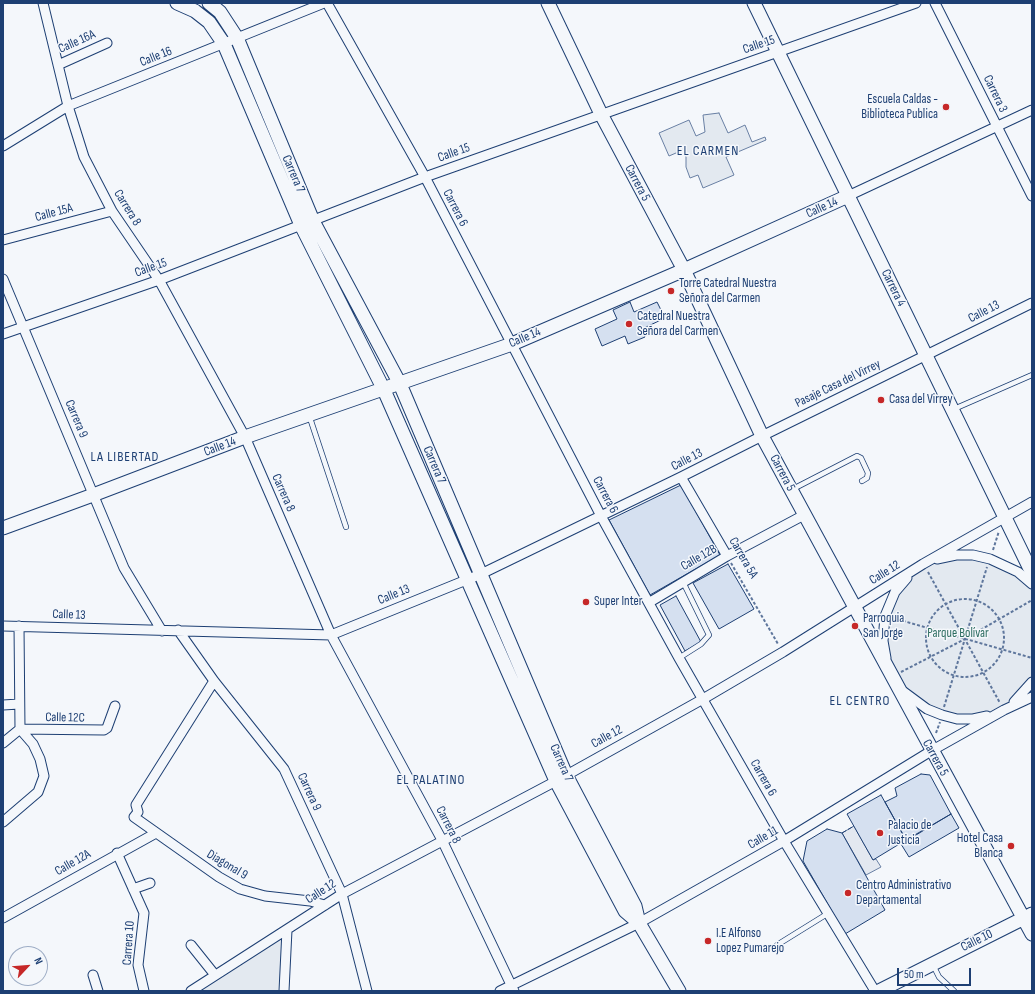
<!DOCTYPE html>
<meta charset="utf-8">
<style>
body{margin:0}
#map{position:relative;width:1035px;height:994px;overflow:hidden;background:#f4f7fb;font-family:"Sofia Sans Condensed",sans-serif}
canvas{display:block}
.frame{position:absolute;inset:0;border:4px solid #1d3f73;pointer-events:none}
.north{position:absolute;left:8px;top:946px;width:40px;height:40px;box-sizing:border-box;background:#f4f7fb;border:1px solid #9eadc5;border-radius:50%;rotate:64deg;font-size:11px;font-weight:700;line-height:16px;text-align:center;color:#1d3f73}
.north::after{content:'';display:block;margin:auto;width:14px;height:18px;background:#c62828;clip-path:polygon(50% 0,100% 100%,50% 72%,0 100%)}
.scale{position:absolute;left:897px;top:968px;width:74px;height:18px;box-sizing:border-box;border:2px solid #1d3f73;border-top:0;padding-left:5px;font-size:12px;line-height:14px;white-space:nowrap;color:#1d3f73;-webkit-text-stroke:3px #f4f7fb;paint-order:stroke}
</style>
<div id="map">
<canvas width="1035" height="994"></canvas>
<div class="frame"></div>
<div class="north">N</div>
<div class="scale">50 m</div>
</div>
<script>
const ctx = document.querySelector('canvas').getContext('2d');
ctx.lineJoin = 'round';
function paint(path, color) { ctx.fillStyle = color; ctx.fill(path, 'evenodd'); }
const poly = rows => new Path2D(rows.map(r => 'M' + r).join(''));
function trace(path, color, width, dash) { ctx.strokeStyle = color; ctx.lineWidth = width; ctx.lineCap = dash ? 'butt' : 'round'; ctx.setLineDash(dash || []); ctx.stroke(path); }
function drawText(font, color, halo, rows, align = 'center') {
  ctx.font = font + ' "Sofia Sans Condensed",sans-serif'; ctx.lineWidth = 3; ctx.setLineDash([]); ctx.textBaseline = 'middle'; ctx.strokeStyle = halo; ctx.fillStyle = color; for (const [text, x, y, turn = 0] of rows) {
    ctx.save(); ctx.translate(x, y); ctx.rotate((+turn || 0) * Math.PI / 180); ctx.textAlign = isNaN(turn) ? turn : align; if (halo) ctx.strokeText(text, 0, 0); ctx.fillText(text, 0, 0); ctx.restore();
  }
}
const green = poly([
 [719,113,728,133,745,125,752,142,765,137,766,140,726,157,734,175,703,188,698,175,690,178,686,167,686,157,683,150,669,156,659,133,689,120,696,136,705,132,703,115,719,113],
 [939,558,990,559,1032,584,1032,682,1014,702,989,716,957,719,914,701,885,653,883,628,903,581,939,558],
 [287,930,284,991,191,991,287,930]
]);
const parking = poly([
 [854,826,873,860,876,859,881,867,866,875,842,833,854,826]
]);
const building = poly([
 [630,302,634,312,657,302,665,318,642,329,645,337,628,344,625,336,602,346,595,329,617,319,613,310,630,302],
 [681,485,720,555,650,595,609,520,681,485],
 [728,564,754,609,719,629,693,583,728,564],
 [676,596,701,642,685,651,660,605,676,596],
 [921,774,930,775,951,814,906,840,885,802,897,796,895,788,921,774],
 [881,795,906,840,873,860,847,814,881,795],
 [951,814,959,828,909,857,901,844,951,814],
 [827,829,842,833,885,910,845,934,803,861,807,841,827,829]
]);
const path = poly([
 [993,550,999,531],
 [731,563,778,644],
 [928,572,1000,703],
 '926 638a39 39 0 1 1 78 0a39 39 0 1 1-78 0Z',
 [893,618,1032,658],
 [901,672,965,639,1032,600],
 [944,707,987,567],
 [936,733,940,722]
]);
const lane = poly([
 [954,409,1032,375],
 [309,415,346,527],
 [793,489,857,456,861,458,868,473,867,478,862,481],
 [679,658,701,644,709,635,683,582],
 [777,945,827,914],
 [933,965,939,977,954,991]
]);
const street = poly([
 [43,3,68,106,84,157,112,211,159,280,245,437,331,635,442,840,514,991],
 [327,3,425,177,601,516,679,658,784,841,875,991],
 [935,3,1032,196],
 [58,65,107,43],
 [3,146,68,106,324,3],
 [848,196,1032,110],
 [3,240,112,211],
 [3,279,124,568,162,631],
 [3,334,159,280,425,177,916,3],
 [681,477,727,556],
 [937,559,956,555,973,555,990,559,1018,572,1032,584],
 [650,602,727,556,804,515],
 [3,626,331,635,481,574,681,477,762,436,1032,303],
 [178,630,214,681,284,769,342,894,367,991],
 [886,658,883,641,885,616,895,592,907,578],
 [214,681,136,805,138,812,134,817,219,877,240,889,265,896,310,901,325,905],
 [904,692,927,709,942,715,957,719,973,719,987,716],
 [1014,702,1032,682],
 [3,705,19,704],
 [3,743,20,729,104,730,107,728,115,706],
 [3,822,38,792,44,776,40,759,33,744,20,729,19,626],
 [117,853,144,913,138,965,144,991],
 [133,889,150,883],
 [3,918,156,833],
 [191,945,215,975],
 [93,975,98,991],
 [191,991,342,894,556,781,703,699,783,652,923,564,1032,502],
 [284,991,287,930],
 [500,991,639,923,784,841,931,751,1004,710,1032,697]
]);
const secondary = poly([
 [177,3,195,11,209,22,224,44,301,225,384,390,556,781,625,911,639,923],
 [209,3,220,12,237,38,313,221,400,384,566,775,635,906,639,923,679,991],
 [548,3,601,114,684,270,762,436,1032,934],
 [754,3,1032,573],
 [3,528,93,495,245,437,512,344,684,270,848,196],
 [879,991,1032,914]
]);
const fence = poly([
 [842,833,854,826]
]);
const markers = [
 [946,107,4,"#c62828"],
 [671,291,4,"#c62828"],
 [629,324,4,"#c62828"],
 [881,400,4,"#c62828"],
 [586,602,4,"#c62828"],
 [855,626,4,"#c62828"],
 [880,833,4,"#c62828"],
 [1011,846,4,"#c62828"],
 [848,893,4,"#c62828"],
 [708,941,4,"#c62828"]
];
const streetNames = [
 ["Calle 16A",77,42,-24],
 ["Calle 15",759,45,-19],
 ["Calle 16",156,57,-22],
 ["Carrera 3",995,94,64],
 ["Calle 15",454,153,-20],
 ["Carrera 7",293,174,67],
 ["Carrera 5",637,183,62],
 ["Carrera 8",127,208,58],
 ["Carrera 6",455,208,63],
 ["Calle 14",822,208,-24],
 ["Calle 15A",54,213,-15],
 ["Calle 15",151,268,-20],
 ["Carrera 4",893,288,64],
 ["Calle 13",984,312,-27],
 ["Calle 14",525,338,-23],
 ["Pasaje Casa del Virrey",838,384,-26],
 ["Carrera 9",76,419,67],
 ["Calle 14",220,447,-21],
 ["Calle 13",687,460,-27],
 ["Carrera 7",434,465,67],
 ["Carrera 5",782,473,62],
 ["Carrera 8",283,493,66],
 ["Carrera 6",605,495,62],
 ["Calle 12B",699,558,-30],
 ["Carrera 5A",743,558,60],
 ["Calle 12",885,573,-32],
 ["Calle 13",394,595,-22],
 ["Calle 13",69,615,2],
 ["Calle 12C",65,718,1],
 ["Calle 12",607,737,-29],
 ["Carrera 5",935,758,61],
 ["Carrera 7",561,763,66],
 ["Carrera 6",763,778,60],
 ["Carrera 9",309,792,65],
 ["Carrera 8",448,825,63],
 ["Calle 11",763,838,-30],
 ["Calle 12A",73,863,-30],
 ["Diagonal 9",227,865,31],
 ["Calle 12",321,892,-33],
 ["Calle 10",977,941,-26],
 ["Carrera 10",129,943,-86]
];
const poiNames = [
 ["Escuela Caldas -",938,100,"right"],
 ["Biblioteca Publica",938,115,"right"],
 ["Torre Catedral Nuestra",679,284],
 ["Señora del Carmen",679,299],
 ["Catedral Nuestra",637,317],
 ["Señora del Carmen",637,332],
 ["Casa del Virrey",889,400],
 ["Super Inter",594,602],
 ["Parroquia",863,619],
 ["San Jorge",863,634],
 ["Palacio de",888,826],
 ["Justicia",888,841],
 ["Hotel Casa",1003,839,"right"],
 ["Blanca",1003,854,"right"],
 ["Centro Administrativo",856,886],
 ["Departamental",856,901],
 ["I.E Alfonso",716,934],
 ["Lopez Pumarejo",716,949]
];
const parkNames = [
 ["Parque Bolívar",958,634]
];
const neighbourhoodNames = [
 ["EL CARMEN",708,151],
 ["LA LIBERTAD",125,457],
 ["EL CENTRO",860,701],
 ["EL PALATINO",431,780]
];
paint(green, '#e3e9f0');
trace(green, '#687fa3', 1);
paint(parking, '#e3e8f0');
trace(parking, '#687fa3', 1);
paint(building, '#d5e0f0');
trace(building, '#1d3f73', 1);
trace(lane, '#1d3f73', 6);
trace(street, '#1d3f73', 11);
trace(secondary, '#1d3f73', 15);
trace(path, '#5e769c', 2, [3, 2]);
trace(lane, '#f4f7fb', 4.5);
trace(street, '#f4f7fb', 9);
trace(secondary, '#f4f7fb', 13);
trace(fence, '#1d3f73', 1, [5, 2]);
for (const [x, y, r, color] of markers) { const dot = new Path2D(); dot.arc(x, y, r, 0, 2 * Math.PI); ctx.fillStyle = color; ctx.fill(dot); trace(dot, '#f4f7fb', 1.5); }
drawText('13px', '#1d3f73', '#f4f7fb', streetNames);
drawText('13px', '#1d3f73', '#f4f7fb', poiNames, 'left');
drawText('13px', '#2c6c60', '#f4f7fb', parkNames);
ctx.letterSpacing = '1px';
drawText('14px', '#1d3f73', '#f4f7fb', neighbourhoodNames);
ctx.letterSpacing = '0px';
</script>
